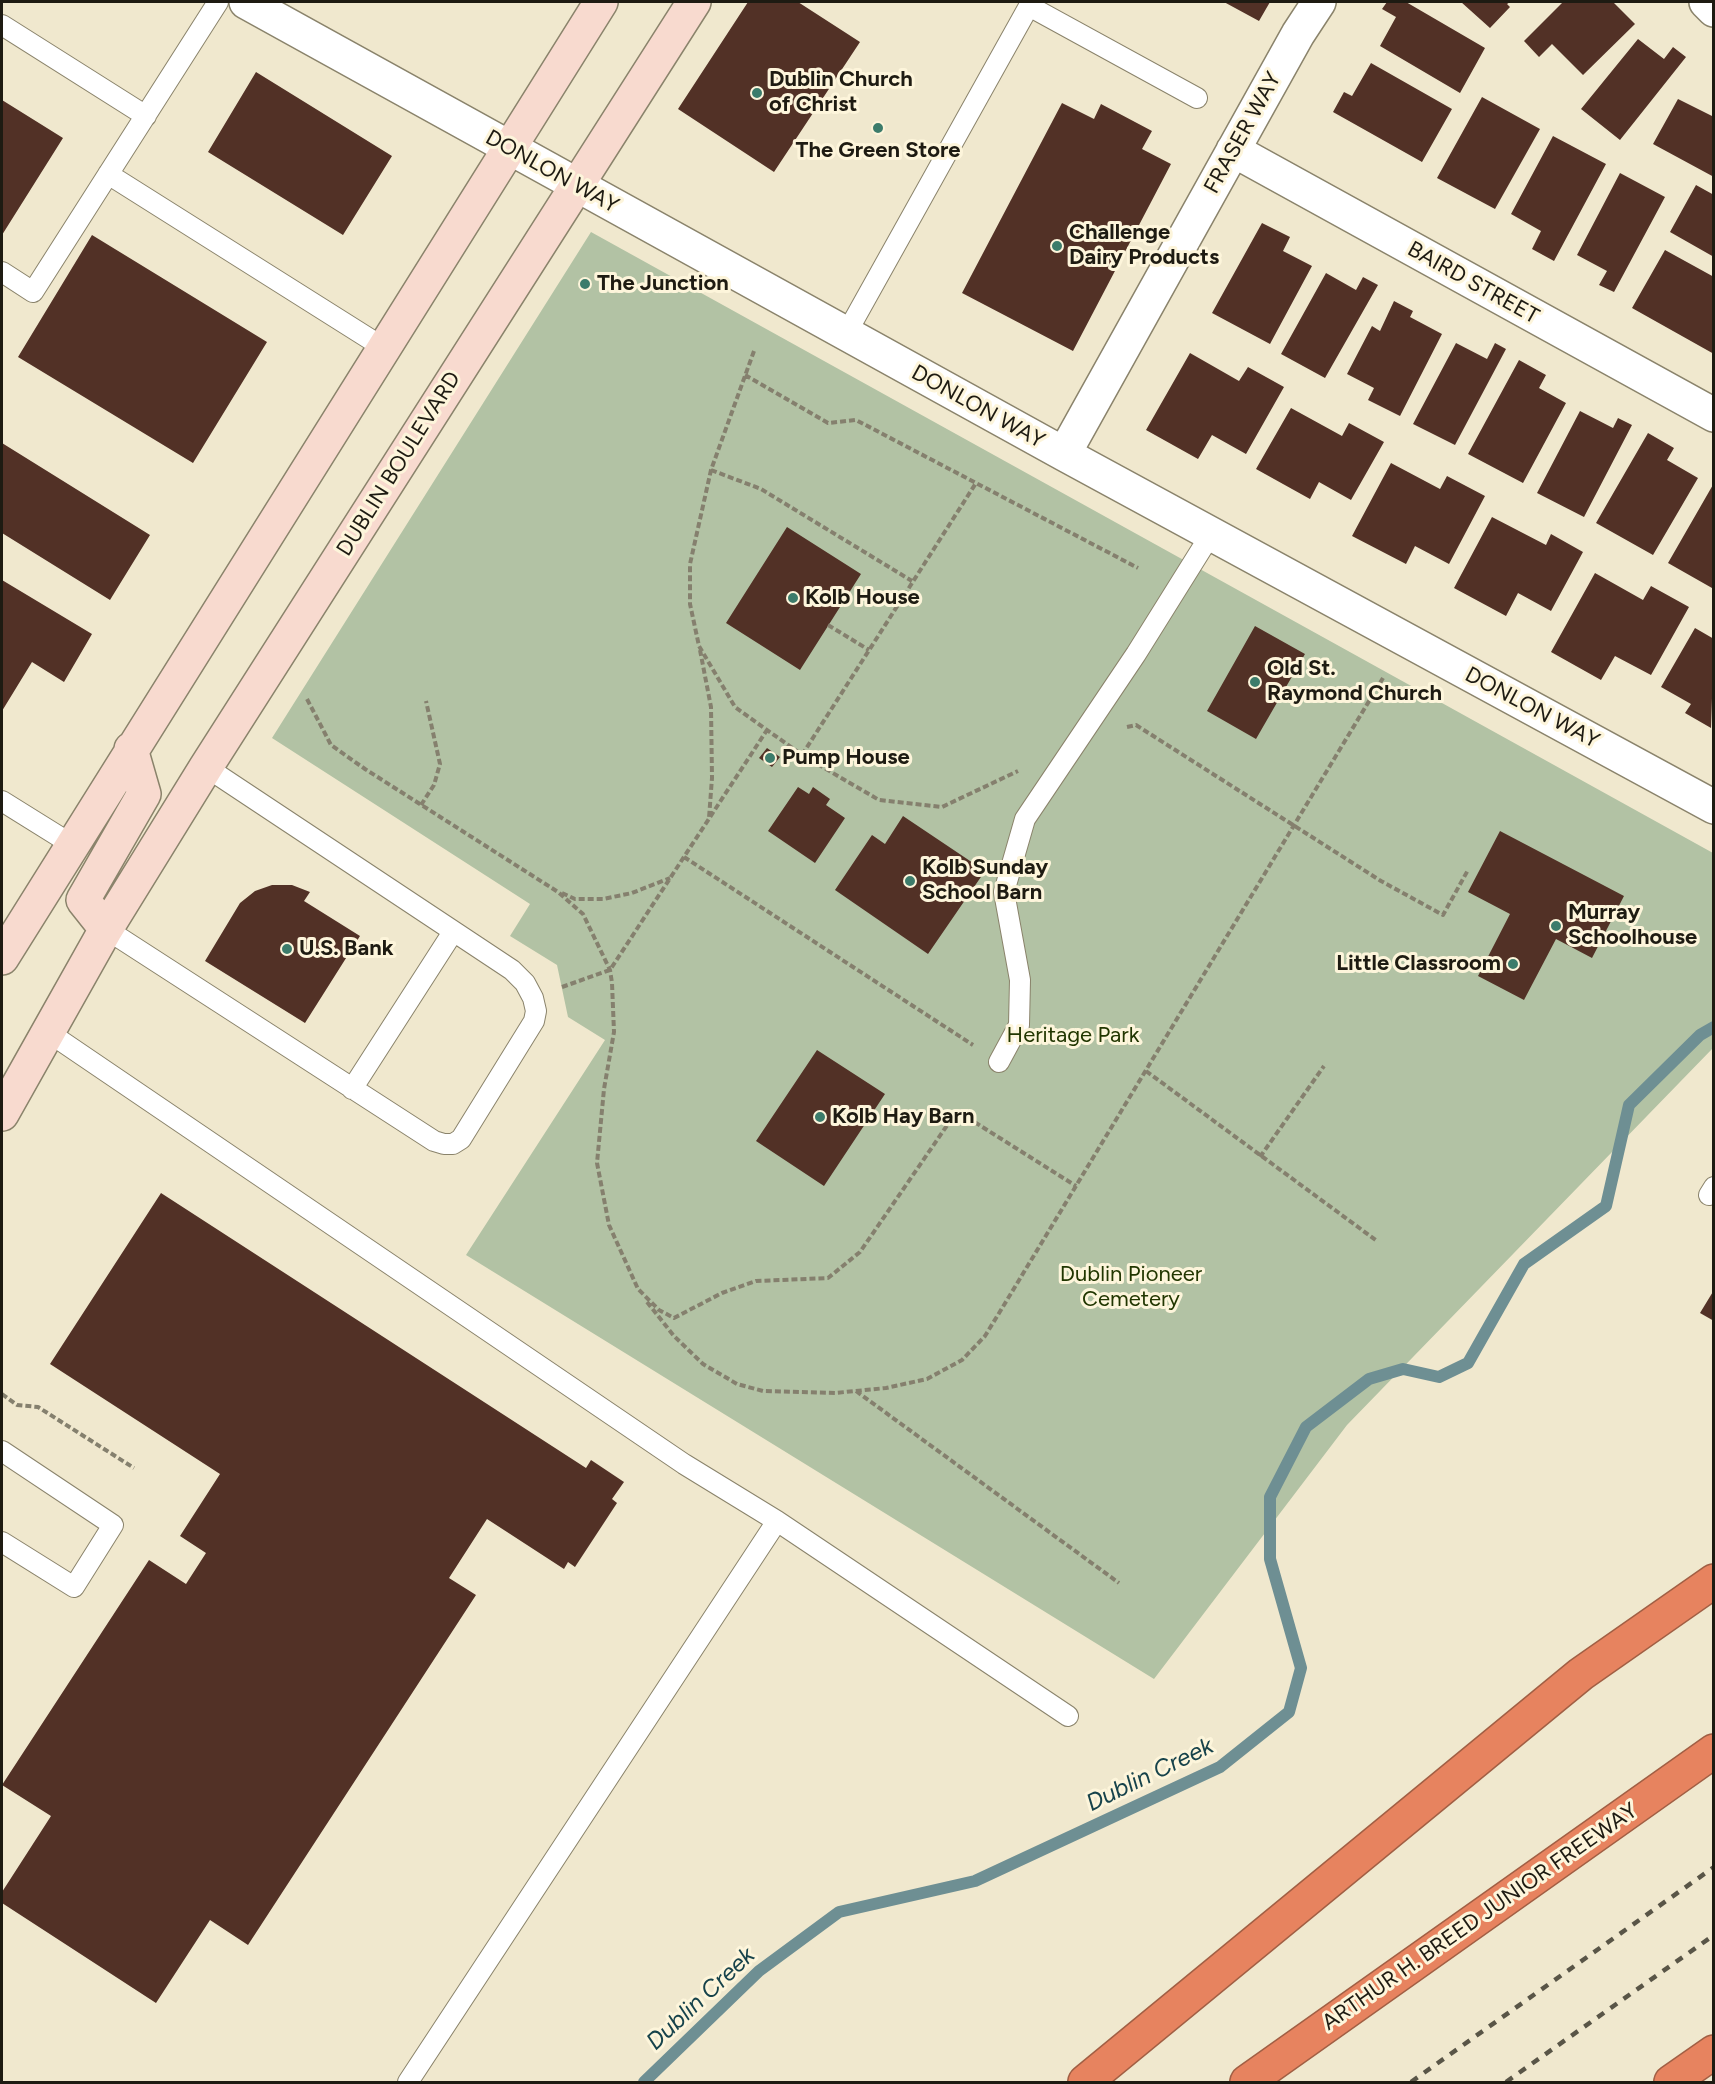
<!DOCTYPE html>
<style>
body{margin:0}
#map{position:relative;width:1715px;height:2084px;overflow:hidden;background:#f0e8ce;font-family:Figtree,sans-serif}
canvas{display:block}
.frame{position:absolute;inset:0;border:3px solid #1e1b12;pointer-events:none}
</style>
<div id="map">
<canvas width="1715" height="2084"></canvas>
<div class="frame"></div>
</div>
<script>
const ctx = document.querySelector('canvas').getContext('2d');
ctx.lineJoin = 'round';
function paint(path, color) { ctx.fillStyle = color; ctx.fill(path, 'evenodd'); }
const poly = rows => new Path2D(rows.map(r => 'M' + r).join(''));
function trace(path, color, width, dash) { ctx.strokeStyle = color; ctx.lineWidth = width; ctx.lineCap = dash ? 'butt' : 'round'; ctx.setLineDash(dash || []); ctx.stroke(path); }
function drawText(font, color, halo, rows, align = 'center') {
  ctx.font = font + ' Figtree,sans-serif'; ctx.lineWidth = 6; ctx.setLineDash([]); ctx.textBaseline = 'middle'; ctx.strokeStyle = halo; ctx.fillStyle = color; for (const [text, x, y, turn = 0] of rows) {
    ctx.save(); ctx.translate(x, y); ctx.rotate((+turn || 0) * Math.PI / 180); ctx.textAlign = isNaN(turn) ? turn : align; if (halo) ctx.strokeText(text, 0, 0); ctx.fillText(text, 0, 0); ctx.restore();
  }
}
const green = poly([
 [591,232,1713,853,1713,1048,1347,1425,1154,1679,466,1255,605,1040,568,1017,557,965,510,936,530,904,272,738]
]);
const stream = poly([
 [644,2082,759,1971,839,1912,975,1881,1220,1767,1289,1712,1301,1668,1270,1559,1270,1497,1306,1427,1369,1379,1403,1369,1439,1377,1468,1363,1524,1264,1606,1206,1629,1105,1700,1035,1714,1027]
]);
const building = poly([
 [748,2,798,2,860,42,774,172,678,109],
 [1224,2,1270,2,1259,21],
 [1387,2,1406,2,1485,48,1460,93,1380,46,1396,17,1382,9],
 [1461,2,1510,2,1507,4,1510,7,1490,28],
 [1563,2,1613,2,1635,24,1583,75,1552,44,1539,57,1524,41],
 [1638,39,1664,59,1673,47,1686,57,1620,140,1581,109],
 [1371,63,1452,109,1422,162,1333,112,1344,92,1352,96],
 [256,72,392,156,343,235,208,152],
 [1482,97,1540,129,1495,209,1437,178],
 [1678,99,1714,117,1714,177,1653,144],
 [2,100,63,138,2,235],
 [1062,103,1094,119,1101,104,1152,131,1142,149,1171,164,1073,351,962,293],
 [1553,136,1606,164,1554,261,1532,249,1541,231,1511,214],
 [1620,173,1665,197,1614,292,1599,285,1607,271,1577,255],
 [1696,185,1714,195,1714,257,1670,232],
 [1262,223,1290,237,1283,251,1312,266,1270,344,1212,313],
 [92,235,267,342,193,463,18,357],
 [1665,250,1714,277,1714,354,1632,308],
 [1326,273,1356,290,1363,277,1378,285,1325,378,1281,354],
 [1394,301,1413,311,1410,317,1442,334,1400,416,1368,400,1374,388,1347,374,1372,326,1380,331],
 [1456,343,1487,359,1495,343,1506,349,1455,445,1413,424],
 [1190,353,1239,381,1248,367,1284,387,1246,454,1212,435,1198,459,1146,430],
 [1519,360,1546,375,1539,388,1566,403,1523,483,1468,454],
 [1291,408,1342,436,1349,423,1384,442,1351,500,1319,482,1310,499,1256,469],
 [1580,411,1613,428,1618,418,1632,425,1584,517,1537,493],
 [1648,433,1674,448,1667,460,1698,478,1653,555,1596,523],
 [2,443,150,535,110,600,2,533],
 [1391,463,1440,489,1447,476,1485,496,1449,564,1415,546,1406,564,1352,536],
 [1714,483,1714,585,1712,588,1668,563],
 [1492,517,1546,545,1551,534,1583,552,1551,611,1518,593,1506,616,1454,588],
 [787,527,861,574,800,670,726,623],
 [1595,573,1643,600,1651,586,1689,607,1651,675,1615,656,1601,680,1551,652],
 [2,580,92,634,64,682,32,662,2,711],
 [1255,626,1305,654,1256,739,1207,711],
 [1695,628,1714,639,1711,728,1685,713,1691,704,1661,687],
 [767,748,780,757,772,767,759,758],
 [798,787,809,794,813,787,830,799,826,805,845,818,815,863,768,831],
 [903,816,985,871,928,954,835,890,872,835,885,844],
 [1500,831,1624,896,1592,958,1556,939,1524,1000,1478,976,1510,914,1468,892],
 [272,885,292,885,310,892,304,901,360,936,305,1023,205,961,240,903,255,891],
 [817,1050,885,1094,824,1186,756,1141],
 [161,1193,586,1468,591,1460,624,1482,612,1499,617,1503,575,1567,568,1562,564,1569,487,1519,449,1578,476,1595,248,1945,210,1920,156,2003,2,1903,2,1892,51,1816,2,1785,149,1560,186,1584,206,1553,180,1536,220,1474,50,1364],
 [1714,1290,1714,1321,1700,1313]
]);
const path = poly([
 [754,351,711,470,690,564,690,604,699,646,735,707,802,755,879,800,942,807,1018,771],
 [745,375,828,423,856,420,1138,568],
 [711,470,761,489,912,581],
 [828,625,869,650],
 [700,650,711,707,712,778,709,818],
 [307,699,331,745,365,769,558,892,583,914,610,970,612,983,614,1032,604,1089,597,1163,609,1225,638,1289,659,1310,674,1318,722,1293,756,1281,828,1278,860,1252,957,1111,1076,1186],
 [1127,727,1136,725,1381,881,1443,915,1468,870],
 [802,755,976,483],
 [421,805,434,785,440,764,426,701],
 [684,857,973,1045],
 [562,893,575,899,603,899,632,893,670,878],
 [562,987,610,970,767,730],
 [1146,1071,1377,1241],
 [1260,1157,1324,1066],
 [647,1302,674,1336,703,1364,737,1384,763,1391,835,1393,886,1388,927,1379,962,1360,985,1336,1004,1305,1383,678],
 [856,1391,1119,1583],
 [2,1394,17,1405,38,1407,134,1468]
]);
const lane = poly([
 [2,25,146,116],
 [108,174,384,348],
 [2,272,33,292,218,2],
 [846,334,1029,6,1197,98],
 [2,801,71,844],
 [106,929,434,1141,444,1144,453,1144,461,1139,534,1021,536,1011,533,998,525,983,512,970,206,767],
 [48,1032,684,1464,777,1521,1068,1716],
 [999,1062,1019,1025,1020,980,1004,892,1025,819,1136,654,1211,534],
 [352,1089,453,932],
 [1709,1195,1714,1187],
 [2,1451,113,1525,74,1587,2,1542],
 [408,2082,777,1521]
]);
const street = poly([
 [246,2,1064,454,1714,807],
 [1706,2,1714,10],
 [1233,150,1714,415],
 [1064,454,1298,34,1319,2]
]);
const secondary = poly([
 [106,929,83,900,144,794,131,749],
 [2,958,601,2],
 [2,1114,106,929,206,767,694,2]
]);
const highway = poly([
 [1085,2082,1581,1674,1714,1581],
 [1247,2082,1714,1751],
 [1671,2082,1714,2052]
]);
const rail = poly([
 [1411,2082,1714,1867],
 [1506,2082,1714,1935]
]);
const markers = [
 [757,93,6,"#3c7c6b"],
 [878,128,6,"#3c7c6b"],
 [1057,246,6,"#3c7c6b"],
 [585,284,6,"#3c7c6b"],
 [793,598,6,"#3c7c6b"],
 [1255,682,6,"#3c7c6b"],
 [770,758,6,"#3c7c6b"],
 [910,881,6,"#3c7c6b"],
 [1556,926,6,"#3c7c6b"],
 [287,949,6,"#3c7c6b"],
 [1513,964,6,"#3c7c6b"],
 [820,1117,6,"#3c7c6b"]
];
const poiNames = [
 ["Dublin Church",769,80],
 ["of Christ",769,105],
 ["The Green Store",878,151,"center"],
 ["Challenge",1069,233],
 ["Dairy Products",1069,258],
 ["The Junction",597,284],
 ["Kolb House",805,598],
 ["Old St.",1267,669],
 ["Raymond Church",1267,694],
 ["Pump House",782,758],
 ["Kolb Sunday",922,868],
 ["School Barn",922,893],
 ["Murray",1568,913],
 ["Schoolhouse",1568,938],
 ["U.S. Bank",299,949],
 ["Little Classroom",1501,964,"right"],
 ["Kolb Hay Barn",832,1117]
];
const streetNames = [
 ["FRASER WAY",1243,133,-61],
 ["DONLON WAY",552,172,29],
 ["BAIRD STREET",1473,283,29],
 ["DONLON WAY",978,407,29],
 ["DUBLIN BOULEVARD",399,464,-58],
 ["DONLON WAY",1532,708,28],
 ["ARTHUR H. BREED JUNIOR FREEWAY",1480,1917,-35]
];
const parkNames = [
 ["Heritage Park",1073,1036],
 ["Dublin Pioneer",1131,1275],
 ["Cemetery",1131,1300]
];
const waterNames = [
 ["Dublin Creek",1150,1775,-26],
 ["Dublin Creek",701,1999,-43]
];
paint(green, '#b2c2a4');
trace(stream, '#6e8f93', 12);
paint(building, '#523126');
trace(lane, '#8a836b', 22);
trace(street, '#8a836b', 36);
trace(secondary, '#8a836b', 36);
trace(highway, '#a15f44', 36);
trace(path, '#85806e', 4, [6, 3]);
trace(lane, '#fff', 20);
trace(street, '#fff', 33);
trace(secondary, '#f8dacf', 33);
trace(highway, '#e7835f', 33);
trace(rail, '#595547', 4.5, [8, 8]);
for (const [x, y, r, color] of markers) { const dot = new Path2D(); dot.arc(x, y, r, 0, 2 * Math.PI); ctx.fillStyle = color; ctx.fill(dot); trace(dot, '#fdf5db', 2); }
drawText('bold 22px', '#1e1b12', '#fdf5db', poiNames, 'left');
drawText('22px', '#1e1b12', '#fdf5db', streetNames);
drawText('22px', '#213600', '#fdf5db', parkNames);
drawText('italic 24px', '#17434b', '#fdf5db', waterNames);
</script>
